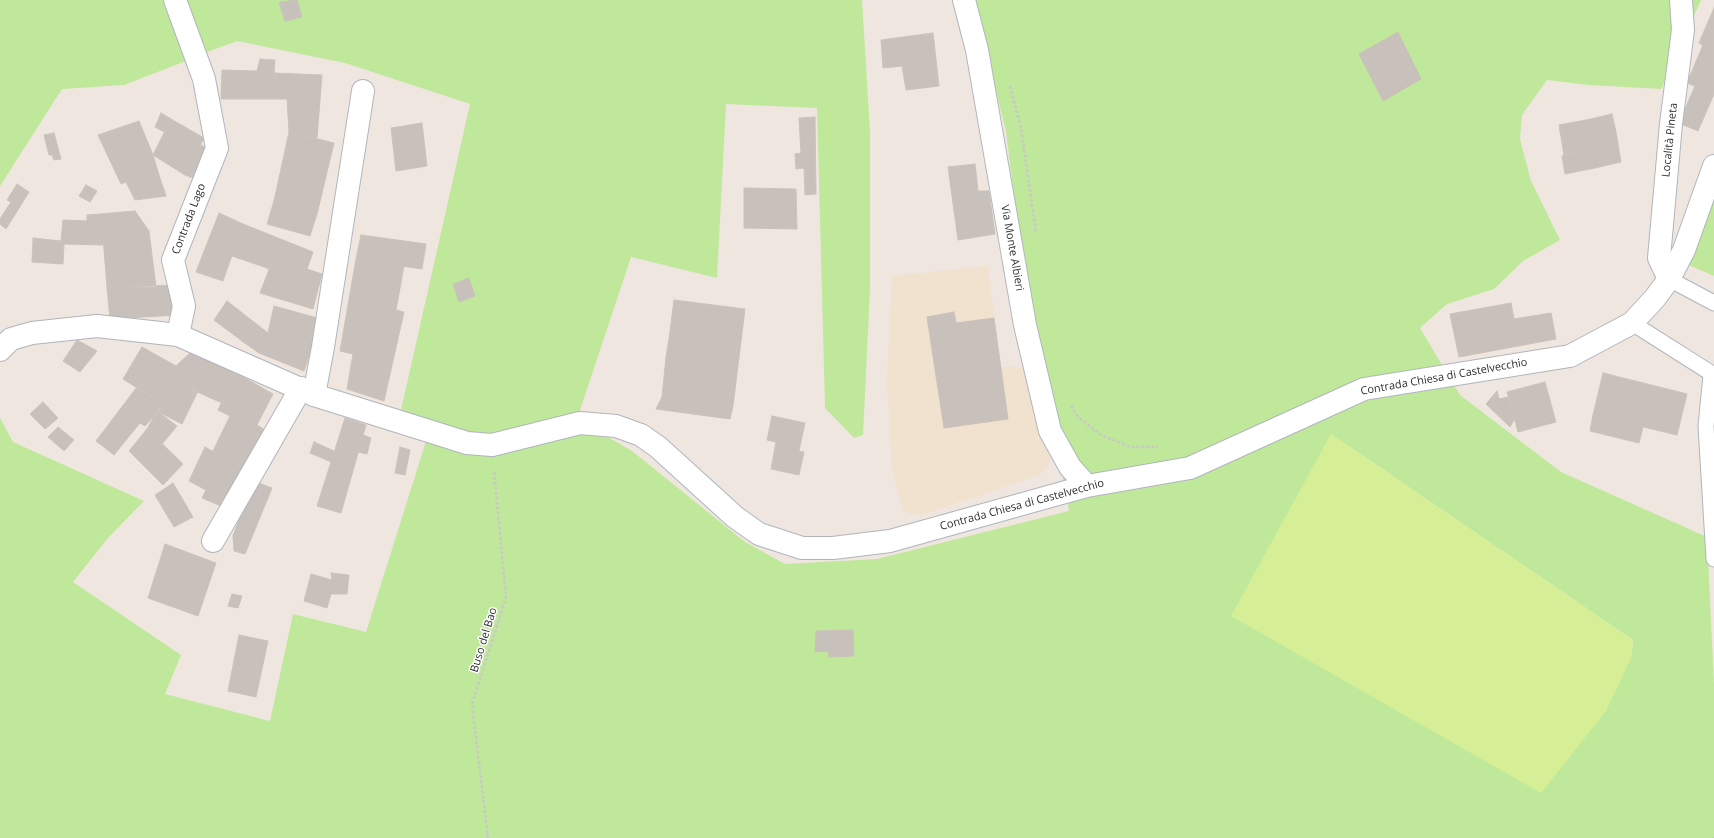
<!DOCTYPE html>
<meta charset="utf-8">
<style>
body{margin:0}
canvas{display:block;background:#efe6e0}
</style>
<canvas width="1714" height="838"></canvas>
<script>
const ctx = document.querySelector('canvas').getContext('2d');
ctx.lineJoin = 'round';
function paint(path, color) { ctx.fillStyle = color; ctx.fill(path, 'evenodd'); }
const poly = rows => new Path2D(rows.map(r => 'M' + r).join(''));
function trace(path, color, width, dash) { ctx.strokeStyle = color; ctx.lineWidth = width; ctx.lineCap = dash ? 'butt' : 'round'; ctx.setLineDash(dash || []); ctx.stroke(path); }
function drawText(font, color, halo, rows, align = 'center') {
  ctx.font = font + ' "Open Sans",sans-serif'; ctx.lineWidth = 3; ctx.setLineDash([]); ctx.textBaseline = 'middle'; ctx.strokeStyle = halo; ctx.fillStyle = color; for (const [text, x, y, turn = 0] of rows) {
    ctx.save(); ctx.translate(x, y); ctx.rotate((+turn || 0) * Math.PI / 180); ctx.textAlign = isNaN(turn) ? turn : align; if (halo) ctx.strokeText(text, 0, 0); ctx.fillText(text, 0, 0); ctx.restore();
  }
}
const education = poly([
 [988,266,1000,367,1029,367,1051,452,1050,461,1046,469,1040,475,921,515,911,514,903,511,892,470,887,381,892,276]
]);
const green = poly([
 [0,0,167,0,191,59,124,85,62,89,0,186],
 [184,0,862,0,870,131,870,290,863,435,854,438,825,408,817,108,726,104,717,278,631,257,577,419,632,451,745,542,785,564,877,559,1069,511,1019,237,1006,131,973,0,1701,0,1661,89,1589,85,1547,80,1522,115,1520,139,1531,181,1560,240,1523,261,1494,289,1447,304,1420,328,1460,395,1561,472,1707,537,1714,685,1714,838,0,838,0,418,13,442,144,501,107,539,73,582,181,655,165,694,270,721,293,614,366,632,432,422,401,410,470,104,345,63,237,41,202,54],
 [1331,434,1633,640,1631,658],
 [1714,167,1714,276,1675,259]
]);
const pitch = poly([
 [1331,434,1633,640,1631,658,1606,711,1541,793,1231,616]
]);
const building = poly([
 [297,0,302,17,285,21,279,2,297,0],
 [1714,8,1714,94,1687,83,1703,45,1699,43,1714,8],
 [1398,32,1421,79,1383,101,1359,54,1398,32],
 [933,33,939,86,906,90,902,66,883,68,881,40,933,33],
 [260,59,275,60,274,73,322,75,317,138,289,132,287,99,221,99,222,70,257,71,260,59],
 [1695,86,1714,94,1698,131,1679,123,1695,86],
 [161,113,171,119,164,132,155,127,161,113],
 [1612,114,1616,132,1589,137,1586,120,1612,114],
 [815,117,816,194,805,195,804,168,796,169,795,154,801,153,799,118,815,117],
 [171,119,204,138,185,175,153,155,171,119],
 [1586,120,1589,137,1616,132,1621,162,1595,168,1592,148,1564,155,1559,125,1586,120],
 [139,121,153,155,131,160,138,180,159,175,166,196,135,200,126,182,121,184,98,135,139,121],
 [422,123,427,166,396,171,391,128,422,123],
 [289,132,334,143,317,214,274,201,289,132],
 [54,133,61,159,54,160,52,155,49,155,44,135,54,133],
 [201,145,212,152,201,181,185,175,201,145],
 [1592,148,1595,168,1565,174,1562,156,1592,148],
 [153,155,159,175,138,180,131,160,153,155],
 [975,164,978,191,952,196,948,167,975,164],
 [17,184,29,192,6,229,0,224,0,219,11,202,7,200,17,184],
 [86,185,97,191,90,202,79,196,86,185],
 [744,188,796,189,797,229,744,228,744,188],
 [978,191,989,191,995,234,958,240,952,196,978,191],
 [274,201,317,214,310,236,267,224,274,201],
 [135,211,149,231,103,236,100,214,135,211],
 [219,213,243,224,223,281,196,272,219,213],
 [100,214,104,245,64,244,61,241,63,220,87,221,87,215,100,214],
 [243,224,313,252,307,269,295,265,291,270,272,262,270,269,232,256,243,224],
 [149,231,156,287,107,288,103,236,149,231],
 [361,235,426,244,422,269,356,259,361,235],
 [33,238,61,241,64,244,63,264,32,262,33,238],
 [356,259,404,266,396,310,404,312,384,401,347,389,353,354,340,351,356,259],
 [272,262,291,270,295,265,322,274,313,309,260,293,272,262],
 [469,278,475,296,459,302,453,284,469,278],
 [175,285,178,315,110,319,107,288,175,285],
 [674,300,745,309,733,406,662,397,666,357,691,360,694,342,669,339,674,300],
 [227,301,259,326,246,344,214,320,227,301],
 [1511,303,1514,319,1551,313,1556,339,1459,357,1450,314,1511,303],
 [274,306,321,319,304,371,259,353,268,333,274,306],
 [954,312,956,323,994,318,1008,419,944,428,927,317,954,312],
 [259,326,268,333,259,353,246,344,259,326],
 [669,339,694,342,691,360,666,357,669,339],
 [77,340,97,351,80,372,63,361,77,340],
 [142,347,176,366,183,372,164,405,123,379,142,347],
 [190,353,237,370,240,375,236,373,222,403,177,383,183,372,176,366,190,353],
 [236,373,273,394,257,425,265,430,246,470,213,451,230,416,218,410,236,373],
 [1603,373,1687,394,1677,435,1593,415,1603,373],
 [1545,382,1556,422,1518,432,1507,392,1545,382],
 [177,383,198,391,182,424,157,411,164,405,177,383],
 [137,387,164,405,145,426,140,423,114,455,96,441,137,387],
 [1497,391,1499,399,1508,397,1514,420,1510,427,1486,404,1497,391],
 [662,397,733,406,730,419,656,409,662,397],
 [43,402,58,418,45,429,30,414,43,402],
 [157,411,177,426,162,444,147,429,157,411],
 [1593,415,1643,427,1639,443,1590,431,1593,415],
 [772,416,805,423,799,451,804,452,799,475,771,469,776,442,767,440,772,416],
 [345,418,366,425,341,513,317,506,345,418],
 [58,427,74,440,64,451,48,437,58,427],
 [147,429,183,464,163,485,129,451,147,429],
 [363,435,371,438,367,454,358,452,363,435],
 [314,442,334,451,331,462,310,453,314,442],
 [205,447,246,470,231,500,206,490,189,481,205,447],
 [400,447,410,450,405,475,395,473,400,447],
 [256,482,272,488,245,554,234,551,233,536,243,509,256,482],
 [173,483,193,517,174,527,155,495,173,483],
 [206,490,225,498,221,506,202,498,206,490],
 [165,544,216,563,198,616,148,598,165,544],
 [331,573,349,575,347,594,331,594,327,608,304,601,311,574,332,580,331,573],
 [232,594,242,596,238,608,228,606,232,594],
 [853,630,854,656,829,657,828,651,815,652,816,631,853,630],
 [239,635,268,641,256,697,228,691,239,635]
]);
const path = poly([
 [1010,86,1021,128,1036,232],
 [1071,406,1078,417,1101,435,1131,447,1158,447],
 [488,838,472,704,506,598,494,470],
 [1714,838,1714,837]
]);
const service = poly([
 [1669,279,1714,303],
 [1632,323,1714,375],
 [1711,375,1706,426,1714,559]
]);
const minor = poly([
 [175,0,204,79,217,148,173,260,184,306,178,335],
 [1669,279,1659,258,1671,124,1683,30,1681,0],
 [314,395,323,347,363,91],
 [213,541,301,388]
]);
const tertiary = poly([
 [964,0,977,50,1025,325,1050,431,1070,467,1087,486],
 [0,350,11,339,32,333,97,326,178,335,314,395,467,443,492,445,580,423,616,426,641,435,658,447,735,517,759,534,802,548,833,548,890,541,1087,486,1190,468,1364,389,1570,356,1632,323,1655,298,1669,279,1684,250,1714,166]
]);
const streetNames = [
 ["Località Pineta",1670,140,-84],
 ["Contrada Lago",189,219,-69],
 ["Via Monte Albieri",1012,248,80],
 ["Contrada Chiesa di Castelvecchio",1444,377,-10],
 ["Contrada Chiesa di Castelvecchio",1022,505,-15],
 ["Buso del Bao",484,640,-73]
];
paint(education, '#f1e1cf');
paint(green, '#c0e89a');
paint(pitch, '#d6ef96');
paint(building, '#c8c1bb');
trace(building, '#cbc2b9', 1);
trace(service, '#b0b5bd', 17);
trace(minor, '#b0b5bd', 24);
trace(tertiary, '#b0b5bd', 24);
trace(path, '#c8c8c8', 2.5, [3, 2]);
trace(service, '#fff', 15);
trace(minor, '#fff', 22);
trace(tertiary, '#fff', 22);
drawText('11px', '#2d2d2d', '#fff', streetNames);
</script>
